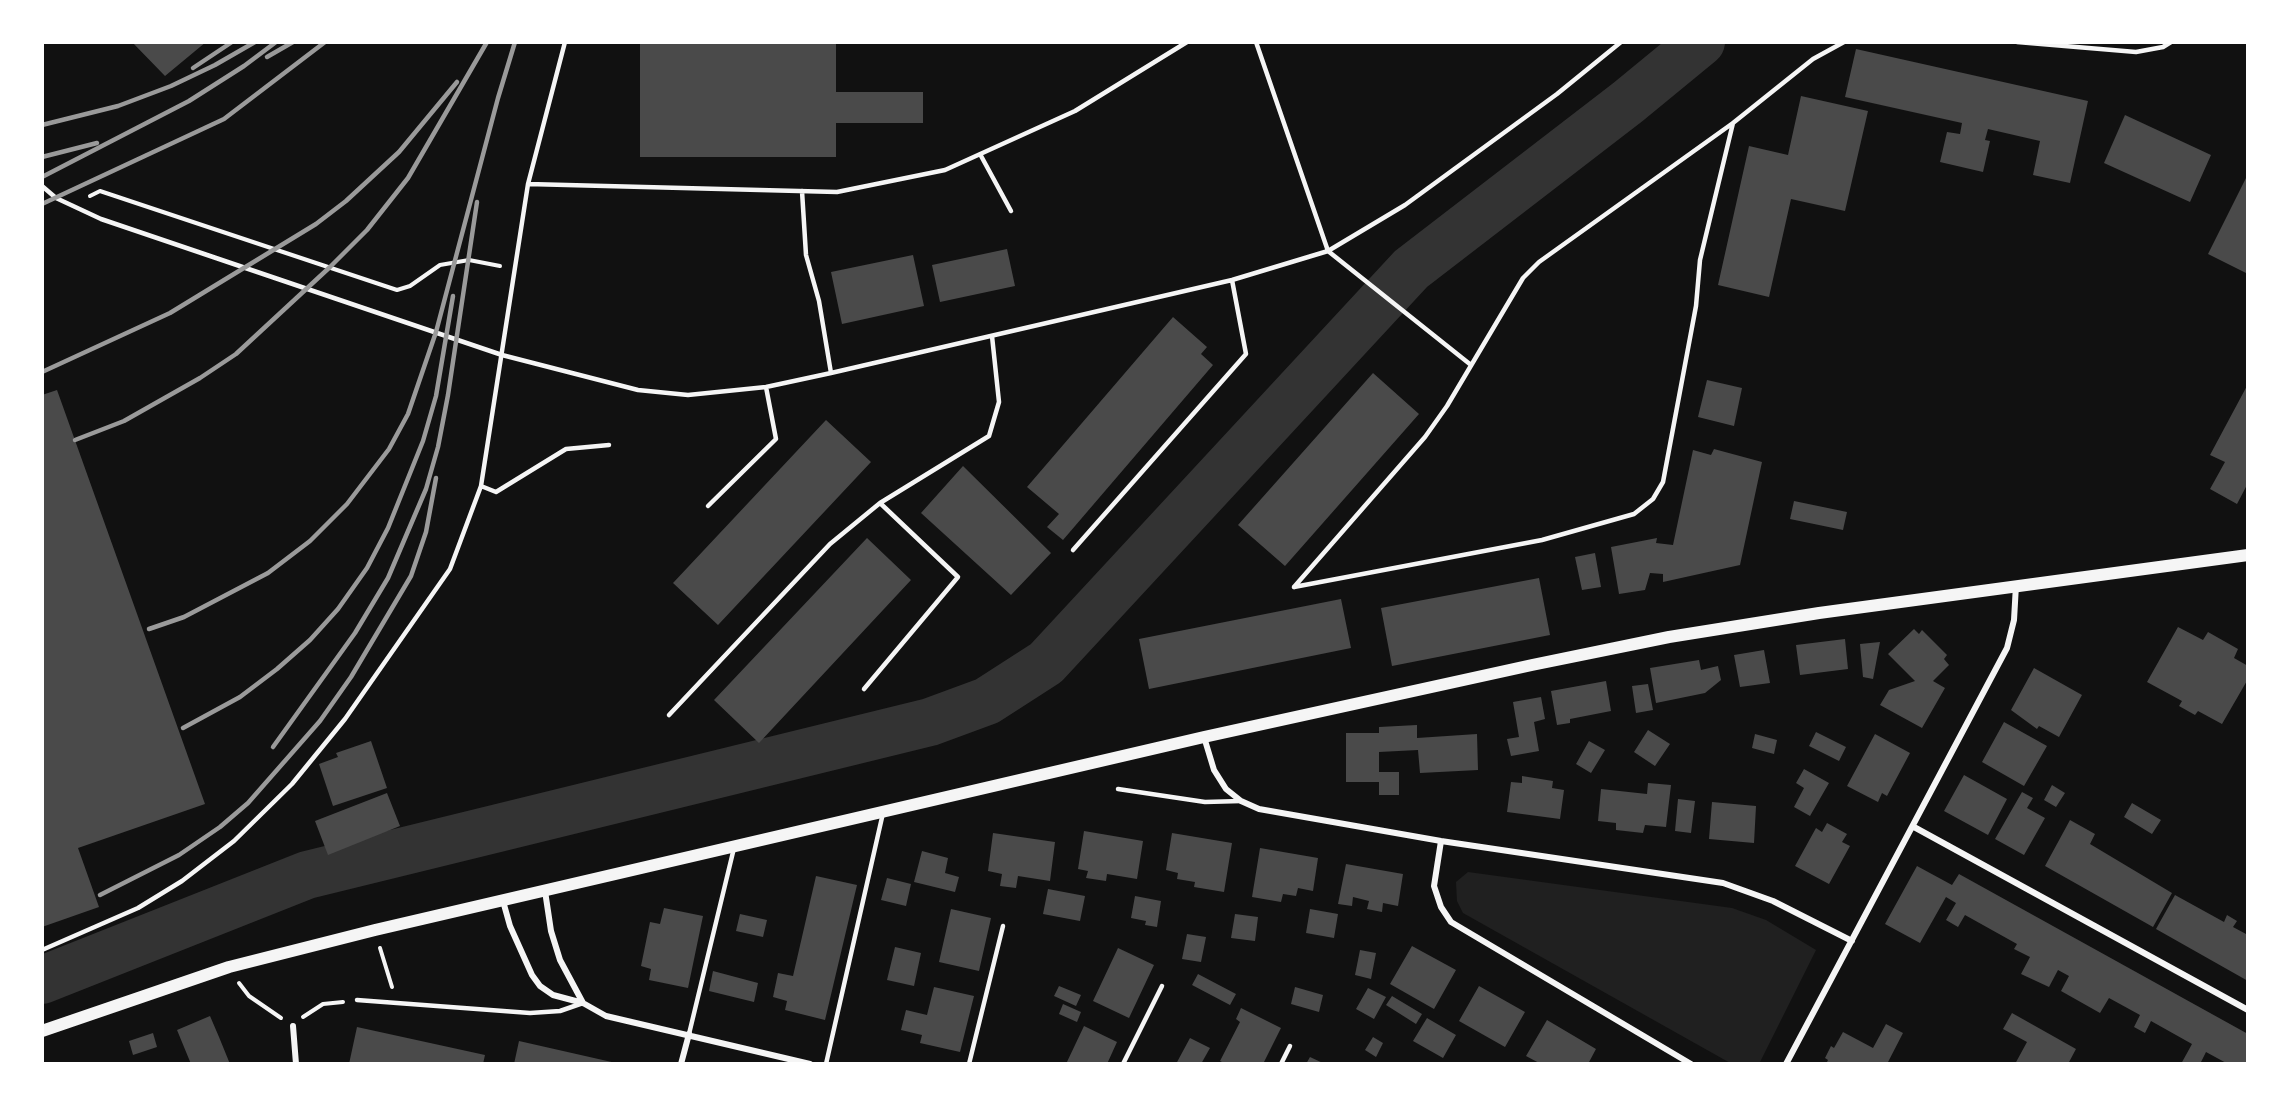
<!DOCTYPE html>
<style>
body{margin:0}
#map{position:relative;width:2290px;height:1106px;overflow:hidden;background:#111;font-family:"Asap Condensed",sans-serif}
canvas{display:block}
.frame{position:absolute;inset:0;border:44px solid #fff;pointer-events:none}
</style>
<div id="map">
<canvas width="2290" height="1106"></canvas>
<div class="frame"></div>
</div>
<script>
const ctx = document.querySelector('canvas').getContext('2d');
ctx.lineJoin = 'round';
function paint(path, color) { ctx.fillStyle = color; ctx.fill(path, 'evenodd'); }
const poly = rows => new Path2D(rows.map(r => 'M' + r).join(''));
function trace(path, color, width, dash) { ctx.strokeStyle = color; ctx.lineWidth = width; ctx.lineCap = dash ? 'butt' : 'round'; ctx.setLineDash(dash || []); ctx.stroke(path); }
const green = poly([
 [1468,872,1732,908,1766,920,1816,950,1759,1064,1732,1064,1463,913,1457,901,1456,882]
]);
const river = poly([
 [42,980,307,875,930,722,987,701,1046,663,1411,269,1628,102,1701,42]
]);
const building = poly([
 [132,42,206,42,165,76],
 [640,42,836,42,836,92,923,92,923,123,836,123,836,157,640,157],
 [1856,49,2088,101,2070,183,2033,175,2040,141,1988,129,1985,140,1990,141,1983,172,1940,162,1947,132,1960,134,1962,123,1845,97],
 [1801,96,1868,111,1845,211,1791,199,1769,297,1718,285,1749,146,1788,155],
 [2125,115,2211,155,2190,202,2104,163],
 [2248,174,2248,274,2208,254],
 [1007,249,1015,286,940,302,932,265],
 [913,255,924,306,842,324,831,272],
 [1173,317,1207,347,1201,354,1213,365,1063,540,1047,527,1059,514,1027,487],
 [1373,373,1419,414,1285,566,1238,525],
 [1707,380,1742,388,1734,426,1698,417],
 [2248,384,2248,483,2237,504,2210,489,2225,462,2210,455],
 [57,390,205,804,78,848,99,907,42,927,42,395],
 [826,420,871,462,718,625,673,583],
 [1714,449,1762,462,1740,565,1663,582,1663,574,1650,573,1645,590,1619,594,1611,547,1657,538,1656,543,1673,545,1693,450,1711,455],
 [963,466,1051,553,1011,595,921,513],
 [1794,501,1847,512,1843,530,1790,519],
 [867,538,911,580,759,743,714,700],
 [1595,553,1601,587,1582,590,1575,557],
 [1539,578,1550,635,1392,666,1381,608],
 [1341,599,1351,648,1149,689,1139,639],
 [2178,627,2203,640,2208,632,2238,649,2234,658,2248,666,2248,679,2222,724,2198,711,2195,715,2179,706,2182,701,2147,682],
 [1914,629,1919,634,1922,630,1947,655,1944,659,1949,665,1933,681,1945,688,1922,728,1880,705,1889,690,1915,681,1888,654],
 [1845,639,1848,669,1800,675,1796,645],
 [1880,642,1873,679,1863,677,1860,644],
 [1764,650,1770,683,1740,687,1734,655],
 [1699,660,1701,670,1718,666,1721,680,1705,693,1656,703,1650,668],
 [2034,668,2082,695,2059,737,2039,726,2037,729,2011,710],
 [1606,681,1611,711,1570,719,1570,723,1557,725,1551,691],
 [1648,684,1653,710,1636,713,1632,686],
 [1541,697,1545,719,1534,722,1539,751,1511,756,1507,739,1519,737,1513,702],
 [2004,722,2047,746,2024,786,1982,762],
 [1417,725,1417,738,1477,734,1478,770,1420,773,1418,750,1379,752,1379,772,1399,772,1399,795,1379,795,1379,782,1346,782,1346,733,1379,733,1379,727],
 [1648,730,1670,744,1655,766,1634,752],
 [1816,732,1846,747,1839,761,1809,746],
 [1755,734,1777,740,1774,754,1752,748],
 [1875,734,1910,753,1887,796,1882,793,1878,802,1847,786],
 [371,741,387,788,333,806,319,764,338,757,336,753],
 [1589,741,1605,750,1591,773,1576,764],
 [1804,769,1829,783,1810,816,1794,807,1804,788,1796,783],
 [1964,775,2007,799,1988,835,1944,811],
 [1522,776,1553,781,1552,788,1564,790,1560,819,1507,812,1511,782,1522,783],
 [1648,783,1671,785,1666,827,1645,825,1643,833,1616,830,1616,823,1598,821,1601,789,1647,794],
 [2052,785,2065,793,2056,807,2044,800],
 [2022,792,2033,798,2027,808,2045,818,2024,855,1995,839],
 [387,793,400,826,328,855,315,821],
 [1678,799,1695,801,1691,833,1675,831],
 [1712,802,1756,806,1754,843,1709,839],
 [2132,803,2161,820,2152,834,2124,817],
 [2070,820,2095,834,2090,844,2172,893,2153,927,2045,866],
 [1827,823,1847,834,1842,842,1850,846,1829,884,1795,866,1816,828,1822,832],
 [1084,831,1143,841,1137,879,1107,874,1106,881,1086,878,1088,871,1078,869],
 [993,833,1055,842,1050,881,1018,876,1016,888,1000,886,1002,874,988,871],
 [1172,833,1232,843,1224,892,1194,887,1195,882,1177,879,1178,873,1166,870],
 [1260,848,1318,858,1313,891,1298,888,1296,896,1283,894,1281,902,1252,897],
 [922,851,948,858,945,873,959,877,955,892,914,882],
 [1346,864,1403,874,1398,906,1383,903,1382,912,1367,909,1369,901,1353,897,1352,906,1338,904],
 [1917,866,1952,885,1959,874,2248,1034,2248,1064,2228,1064,2206,1052,2200,1064,2181,1064,2192,1044,2151,1021,2145,1033,2134,1027,2140,1015,2109,998,2100,1013,2061,991,2069,976,2058,970,2049,987,2021,974,2030,957,2014,949,2017,944,1965,915,1958,927,1946,920,1956,903,1946,897,1920,943,1885,924],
 [816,876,857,885,825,1020,785,1010,787,1001,773,997,778,973,793,976],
 [887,878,911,884,906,906,881,900],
 [1048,889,1085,896,1080,921,1043,914],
 [2175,895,2224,922,2227,915,2237,921,2233,927,2246,934,2248,931,2248,981,2156,929],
 [1135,896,1161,901,1157,927,1145,925,1146,921,1131,918],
 [664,908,703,916,688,988,649,980,651,969,641,966,650,922,660,924],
 [951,909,991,918,979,971,939,962],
 [1310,909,1338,914,1334,938,1306,933],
 [740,914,767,920,763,937,736,931],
 [1235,914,1258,917,1255,941,1231,938],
 [1187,934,1206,937,1201,962,1182,959],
 [1412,946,1456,970,1434,1009,1390,984],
 [895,947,921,953,914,986,887,980],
 [1118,948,1154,965,1129,1018,1093,1001],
 [1360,950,1376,953,1371,979,1355,975],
 [713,971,758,983,754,1002,709,991],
 [1198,974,1236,994,1230,1005,1192,985],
 [1059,986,1081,995,1076,1006,1054,996],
 [1479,986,1525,1012,1505,1047,1459,1021],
 [934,987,974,996,960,1052,920,1043,922,1035,901,1030,906,1010,927,1015],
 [1295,987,1323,995,1319,1012,1291,1004],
 [1368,988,1386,997,1374,1019,1356,1009],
 [1392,996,1422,1014,1416,1024,1386,1005],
 [1063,1004,1081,1012,1077,1022,1059,1014],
 [1241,1008,1281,1028,1263,1064,1226,1064,1220,1061,1240,1022,1236,1019],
 [2012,1013,2076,1049,2068,1064,2015,1064,2027,1042,2003,1029],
 [210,1016,219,1037,230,1064,191,1064,177,1030],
 [1427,1018,1456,1035,1443,1058,1413,1041],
 [1547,1020,1596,1049,1588,1064,1541,1064,1526,1056],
 [1886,1024,1903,1033,1887,1064,1826,1064,1828,1060,1825,1058,1831,1046,1834,1048,1843,1032,1873,1048],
 [1084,1026,1117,1042,1107,1064,1066,1064],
 [357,1027,485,1055,483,1064,349,1064],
 [153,1033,157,1047,133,1055,129,1041],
 [1373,1037,1383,1043,1376,1057,1365,1050],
 [1190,1038,1210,1048,1201,1064,1176,1064],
 [519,1041,616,1063,616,1064,514,1064],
 [1310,1057,1325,1064,1306,1064]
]);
const path = poly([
 [90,196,100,191,397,290,410,286,440,265,469,260,500,266],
 [380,948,392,987],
 [239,983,249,996,281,1018],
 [303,1017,323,1004,343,1002]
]);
const service = poly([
 [1256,42,1328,251,1471,365],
 [2017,42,2136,52,2163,47,2171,42],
 [980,154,1011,211],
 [528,184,837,192,945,170,1075,111,1187,42],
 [42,186,56,198,101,219,502,355,638,390,688,395,766,387,831,373,1232,280,1328,251,1405,205,1557,94,1621,42],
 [802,191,806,255,819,301,831,373],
 [481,486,496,492,566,449,609,445],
 [708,506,776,439,766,387],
 [1073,550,1246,354,1232,280],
 [1294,587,1425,437,1447,406,1523,278,1539,262,1733,123,1813,59,1844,42],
 [1294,587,1542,540,1634,514,1653,499,1663,482,1696,306,1700,260,1733,123],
 [864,689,958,577,880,503],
 [669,715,830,544,880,503,989,436,999,402,992,336],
 [1118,789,1205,802,1241,801],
 [42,950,138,908,182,881,234,841,292,784,345,719,450,569,481,486,528,184,565,42],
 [357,1000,530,1013,560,1011,583,1003],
 [689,1034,734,848],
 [826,1064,883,813],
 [969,1064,1003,926],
 [1123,1064,1162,986],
 [1281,1064,1290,1046]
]);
const minor = poly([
 [1204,737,1214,770,1226,789,1241,801,1259,809,1441,841,1723,883,1773,901,1852,941],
 [1914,827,2248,1010],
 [1441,841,1434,886,1441,907,1451,922,1691,1064],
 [545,891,551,931,560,960,583,1003],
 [503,901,510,926,532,975,540,986,553,995,583,1003,606,1016,810,1064],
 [293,1026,296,1064],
 [681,1064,689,1034],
 [1786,1064,2007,648,2014,620,2016,585]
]);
const secondary = poly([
 [42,1031,229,967,375,930,1204,737,1532,665,1669,637,1819,613,2248,555]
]);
const rail = poly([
 [267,57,293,42],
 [193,68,232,42],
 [42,125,118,106,171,86,215,65,255,42],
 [42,157,97,143],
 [42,177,189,101,244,66,276,42],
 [42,204,224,119,325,42],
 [42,372,170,313,316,224,346,201,399,152,457,82],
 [75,440,124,421,200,378,236,354,330,267,367,230,408,178,487,42],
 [149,629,184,617,268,573,310,541,347,504,389,449,408,414,436,332,498,98,515,42],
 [183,728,240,697,277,669,310,640,338,609,367,568,388,528,423,441,436,396,453,296],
 [273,747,355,633,388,578,426,489,438,447,448,395,477,202],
 [100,895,179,855,220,827,248,803,320,721,351,677,411,576,426,532,436,478]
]);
paint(green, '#202020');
trace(river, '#333', 48);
paint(building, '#4a4a4a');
trace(path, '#f5f5f5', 4);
trace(service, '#f5f5f5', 4.5);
trace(minor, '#f5f5f5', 6);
trace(secondary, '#f5f5f5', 12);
trace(rail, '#9a9a9a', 4.5);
</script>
